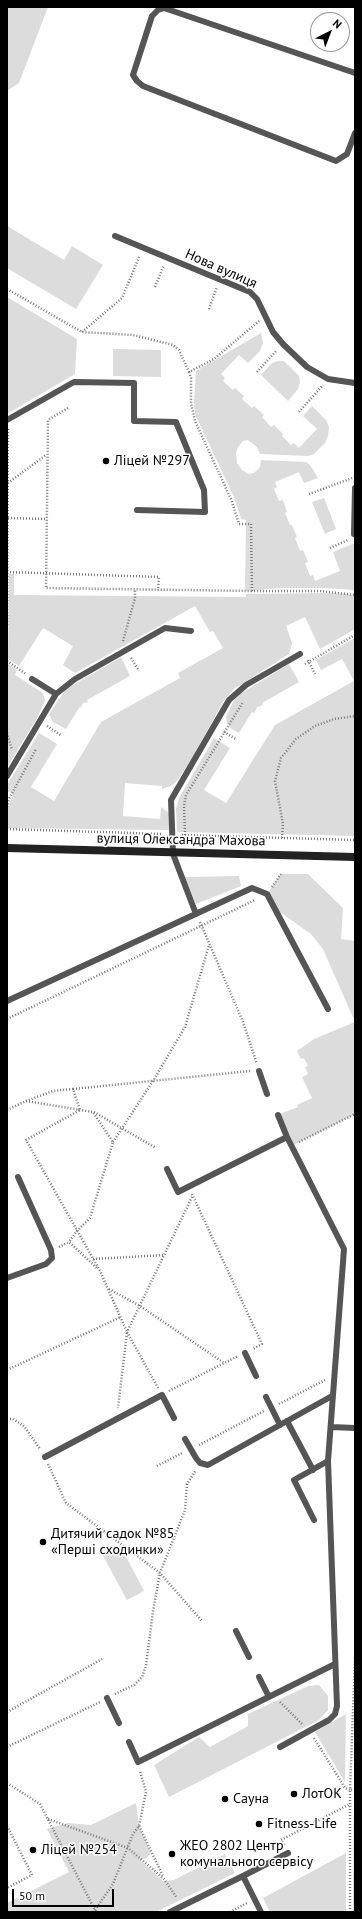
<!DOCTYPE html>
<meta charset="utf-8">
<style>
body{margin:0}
#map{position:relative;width:362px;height:1919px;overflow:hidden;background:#fff;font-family:"PT Sans",sans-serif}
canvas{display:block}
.frame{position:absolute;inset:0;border:8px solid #000;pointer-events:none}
.north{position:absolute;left:310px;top:12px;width:40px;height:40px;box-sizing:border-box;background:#fff;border:1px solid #999;border-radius:50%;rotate:42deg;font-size:11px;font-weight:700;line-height:16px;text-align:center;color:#000}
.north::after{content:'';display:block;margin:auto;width:14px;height:18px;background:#000;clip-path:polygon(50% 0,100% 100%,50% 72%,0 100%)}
.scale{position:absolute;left:12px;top:1889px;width:102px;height:18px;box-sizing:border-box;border:2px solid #000;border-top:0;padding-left:5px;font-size:12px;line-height:14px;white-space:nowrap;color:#000;-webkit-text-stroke:3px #fff;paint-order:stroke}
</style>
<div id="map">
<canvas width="362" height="1919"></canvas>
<div class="frame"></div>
<div class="north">N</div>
<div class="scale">50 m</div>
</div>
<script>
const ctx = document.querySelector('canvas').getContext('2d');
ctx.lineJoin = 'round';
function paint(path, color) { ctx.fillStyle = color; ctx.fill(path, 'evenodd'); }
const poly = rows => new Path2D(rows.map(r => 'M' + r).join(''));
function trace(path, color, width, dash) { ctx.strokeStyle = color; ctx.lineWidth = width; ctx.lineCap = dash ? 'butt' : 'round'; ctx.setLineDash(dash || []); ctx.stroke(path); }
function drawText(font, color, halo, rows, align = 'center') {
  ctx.font = font + ' "PT Sans",sans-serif'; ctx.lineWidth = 3; ctx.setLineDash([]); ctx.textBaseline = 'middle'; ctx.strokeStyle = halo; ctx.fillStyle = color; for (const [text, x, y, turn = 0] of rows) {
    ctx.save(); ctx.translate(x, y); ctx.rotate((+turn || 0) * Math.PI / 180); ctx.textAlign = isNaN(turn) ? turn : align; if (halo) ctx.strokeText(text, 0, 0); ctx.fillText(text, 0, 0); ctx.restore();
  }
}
const green = poly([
 [7,7,48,7,19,83,7,91],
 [7,226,64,260,72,246,103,265,76,309,7,268],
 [7,297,77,339,75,374,7,414],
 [261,333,263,343,260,351,248,363,239,355,221,374,225,378,223,381,233,390,235,388,244,396,242,399,252,408,254,406,264,415,262,417,271,427,274,425,283,434,282,436,291,445,294,443,299,448,317,429,303,416,312,406,326,420,329,427,328,436,325,443,314,454,308,456,260,454,257,447,248,440,243,441,238,447,236,453,237,463,242,470,248,474,254,473,260,467,261,460,306,462,310,465,318,478,304,483,299,472,275,482,277,487,274,489,279,501,283,500,287,512,285,513,290,525,292,525,297,537,295,538,300,551,303,550,308,562,305,563,310,576,313,575,315,581,340,571,333,552,355,543,355,590,325,588,281,588,245,591,246,520,241,519,234,497,195,414,194,402,196,371],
 [113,349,161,350,161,377,113,376],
 [278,361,284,361,299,376,300,382,298,389,288,401,261,375,272,363],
 [324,498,336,529,325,534,312,502],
 [9,574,14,574,14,595,246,597,246,594,324,593,346,594,355,596,355,629,320,649,305,617,286,626,292,643,289,654,234,689,225,699,189,763,177,781,171,786,162,789,162,786,125,783,123,816,160,819,161,807,169,813,169,830,8,828,7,810,13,794,7,791,7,785,39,733,57,744,31,787,54,801,101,722,180,678,178,673,223,648,213,631,210,632,195,606,75,673,63,665,73,646,43,628,19,666,8,659],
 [355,638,355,836,177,832,176,809,179,798,214,738,230,748,204,790,226,803,275,725,354,681,342,659,321,670,316,660],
 [121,657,130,676,87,700,88,702,83,703,81,708,80,706,79,708,66,729,53,722,49,714,66,689],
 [7,663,17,670,15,675,43,693,45,701,36,720,7,767],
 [289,664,299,682,262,703,263,704,261,706,257,707,255,712,254,713,252,712,239,733,232,729,227,723,226,717,233,702,240,694],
 [281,874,308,874,343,908,341,939,355,941,355,1022,323,949,311,934,277,910,267,894],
 [239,876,241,886,196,904,185,877],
 [355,1022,355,1114,294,1145,280,1114,298,1107,297,1105,312,1098,302,1077,308,1074,305,1067,308,1066,304,1058,301,1059,297,1051,314,1039],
 [120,1545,144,1591,127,1600,102,1554],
 [319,1685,328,1696,328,1710,319,1720,169,1797,154,1765,199,1737,210,1747,248,1726,248,1714,308,1686],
 [346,1714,345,1782,315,1732],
 [354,1792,355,1912,353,1912,353,1880],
 [136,1803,139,1826,151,1853,147,1858,140,1860,163,1881,174,1880,225,1854,235,1873,156,1912,7,1912,7,1903,69,1872,47,1829,68,1823,91,1825],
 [346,1853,346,1912,270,1912,263,1898]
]);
const path = poly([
 [155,287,164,265],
 [7,289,82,332,133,335,173,345,179,350,189,372,214,359,259,321],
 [209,309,217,287],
 [82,332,122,298,140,255],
 [189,372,191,378,191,403,195,421,231,499,239,524,251,524,252,591,320,591,355,595],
 [257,372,277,350],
 [68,408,48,420,46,588,252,591],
 [299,412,323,385],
 [8,483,46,455],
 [309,494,355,477],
 [8,518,46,519],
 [330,548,348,540],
 [7,572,159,577,158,590],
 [7,625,8,428],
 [123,641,135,598,135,589],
 [131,658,139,671],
 [308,660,315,674],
 [7,661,26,674],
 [305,664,355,635],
 [47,726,62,736],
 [224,732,236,739],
 [7,733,12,750],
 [7,807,9,799,36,749],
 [7,829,163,834],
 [182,835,355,840],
 [185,835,184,806,186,795,243,702],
 [282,838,283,824,275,781,281,758,296,739,315,726,334,719,355,716],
 [272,887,281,874],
 [200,922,243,1022,257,1064],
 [7,1019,255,900],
 [73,1089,250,1071],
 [26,1101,53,1091,73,1089,80,1110,26,1140,100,1271,127,1332,118,1408],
 [7,1110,26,1101,93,1112,113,1142,90,1218,77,1231,69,1242],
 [94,1112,156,1148],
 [113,1142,153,1081,185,1027,209,945],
 [299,1142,355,1114],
 [192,1194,262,1344,253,1349],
 [59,1247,69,1242,98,1269],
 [93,1259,164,1255],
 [109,1289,140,1306,224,1363],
 [7,1370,121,1317],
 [158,1388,127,1332,193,1195],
 [169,1391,238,1356],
 [279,1404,325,1380],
 [7,1419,13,1419,24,1426,40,1449],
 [199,1445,264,1411],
 [48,1464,66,1503,160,1573,202,1621],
 [157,1466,182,1453],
 [115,1694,134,1685,142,1677,146,1666,153,1611,160,1573,185,1510,187,1484,196,1470],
 [280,1702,302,1724],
 [7,1712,102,1659],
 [314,1738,345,1788,350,1790,355,1657],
 [7,1747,100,1702],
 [7,1783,40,1804,96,1912],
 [48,1819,128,1848,164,1879,177,1898],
 [7,1826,32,1875,7,1888],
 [139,1826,163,1876],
 [284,1845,281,1840,350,1804],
 [95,1910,113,1884,133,1834,139,1826,146,1792,140,1771],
 [230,1912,247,1903],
 [350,1912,350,1790,355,1789]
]);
const lane = poly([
 [355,73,164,8,158,10,152,16,133,75,137,81,143,86,336,161,347,154,355,133],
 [115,236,250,292,257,299,273,332,283,344,307,367,328,379,355,383],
 [7,420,74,382,134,383,134,421,176,422,204,490,205,512,137,510],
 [354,534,355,488],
 [32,679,56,694,75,679,165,628,191,631],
 [7,776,56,694],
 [196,914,173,854,171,800,229,700,246,685,300,654],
 [7,1001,252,888,267,894,328,1009],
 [259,1071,267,1094],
 [278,1115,287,1137,344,1249,328,1461,337,1706,335,1714,329,1720,280,1747],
 [167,1169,178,1192,287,1137],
 [7,1278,46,1264,52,1258,51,1250,18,1177],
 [245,1353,256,1376],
 [266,1397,280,1425],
 [287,1421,313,1470],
 [331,1427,355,1428],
 [185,1439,196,1458,200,1463,208,1465,332,1396],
 [45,1457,162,1395,174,1418],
 [314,1520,294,1480,328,1461],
 [236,1631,249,1657],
 [259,1677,269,1697],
 [107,1698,119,1723],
 [129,1742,138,1762,335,1664],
 [243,1876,288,1853],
 [170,1912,243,1876,261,1912]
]);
const secondary = poly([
 [7,848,355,857]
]);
const markers = [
 [106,461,4,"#000"],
 [43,1542,4,"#000"],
 [294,1794,4,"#000"],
 [225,1799,4,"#000"],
 [259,1824,4,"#000"],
 [33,1850,4,"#000"],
 [172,1854,4,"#000"]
];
const streetNames = [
 ["Нова вулиця",221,269,24],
 ["вулиця Олександра Махова",181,840,1]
];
const poiNames = [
 ["Ліцей №297",114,461],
 ["Дитячий садок №85",51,1534],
 ["«Перші сходинки»",51,1550],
 ["ЛотОК",302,1794],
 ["Сауна",233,1799],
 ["Fitness-Life",267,1824],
 ["ЖЕО 2802 Центр",180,1846],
 ["комунального сервісу",180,1862],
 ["Ліцей №254",41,1850]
];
paint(green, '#dcdcdc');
trace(path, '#777', 2.5, [1, 2]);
trace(lane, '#555', 6);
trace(secondary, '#222', 8);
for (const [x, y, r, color] of markers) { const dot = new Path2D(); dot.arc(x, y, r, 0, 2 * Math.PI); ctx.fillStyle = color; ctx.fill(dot); trace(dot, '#fff', 1.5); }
drawText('14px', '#000', '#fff', streetNames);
drawText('14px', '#000', '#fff', poiNames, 'left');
</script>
